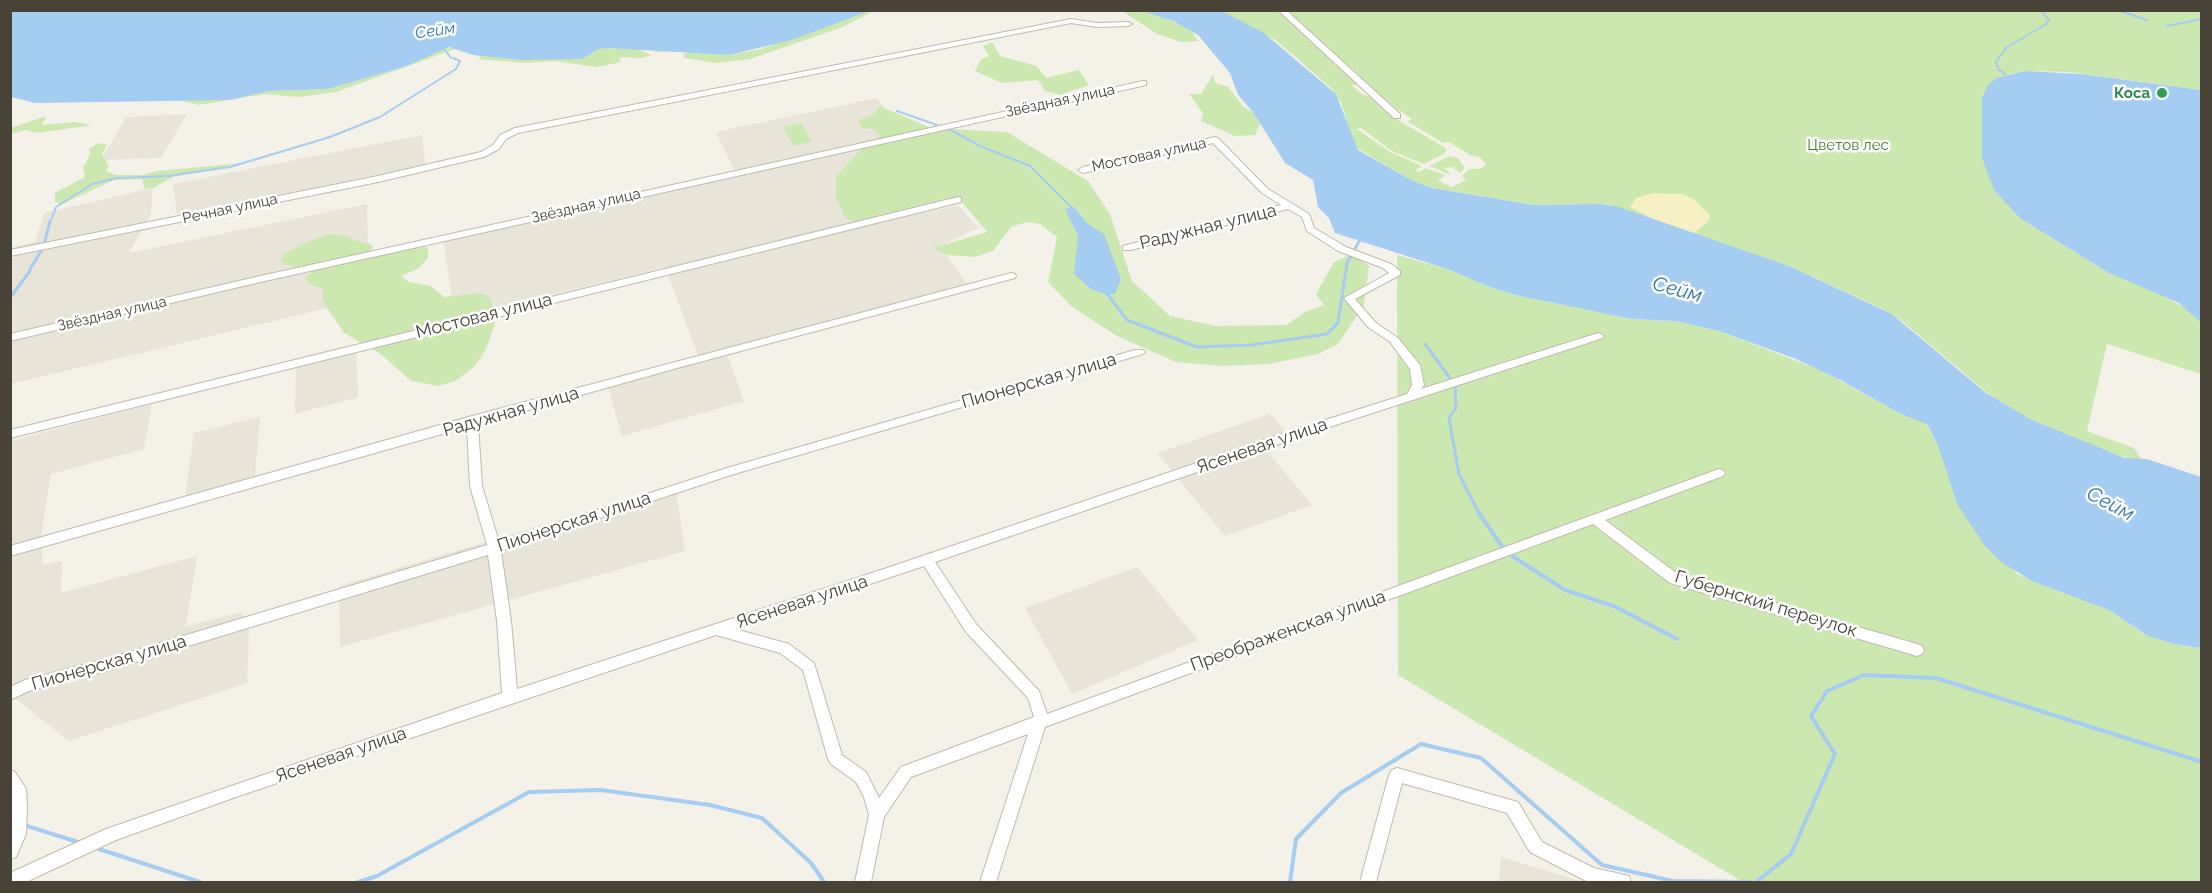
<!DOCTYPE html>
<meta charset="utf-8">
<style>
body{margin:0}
#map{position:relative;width:2212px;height:893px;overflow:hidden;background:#f4f1e8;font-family:Raleway,sans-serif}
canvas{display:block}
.frame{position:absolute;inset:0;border:12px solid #484237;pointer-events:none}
</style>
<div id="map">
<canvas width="2212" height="893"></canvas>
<div class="frame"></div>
</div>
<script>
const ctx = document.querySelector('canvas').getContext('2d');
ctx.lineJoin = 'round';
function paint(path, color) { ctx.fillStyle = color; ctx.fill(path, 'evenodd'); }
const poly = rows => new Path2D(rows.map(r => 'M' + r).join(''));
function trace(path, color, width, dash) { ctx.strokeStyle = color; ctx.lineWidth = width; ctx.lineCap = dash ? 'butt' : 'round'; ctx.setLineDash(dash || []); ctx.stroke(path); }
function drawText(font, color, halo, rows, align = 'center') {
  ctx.font = font + ' Raleway,sans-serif'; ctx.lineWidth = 5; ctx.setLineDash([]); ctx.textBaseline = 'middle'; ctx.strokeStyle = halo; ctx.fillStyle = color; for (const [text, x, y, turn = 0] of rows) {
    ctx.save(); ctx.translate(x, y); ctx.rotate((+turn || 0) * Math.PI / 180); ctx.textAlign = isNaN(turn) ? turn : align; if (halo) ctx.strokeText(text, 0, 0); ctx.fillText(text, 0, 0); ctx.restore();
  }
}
const residential = poly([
 [877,98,903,134,872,140,840,191,861,226,958,205,978,228,940,246,969,287,727,354,744,401,622,436,608,387,700,361,665,267,455,319,443,238,736,174,716,132],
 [187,114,161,158,101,160,126,117],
 [422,135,425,165,314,194,177,215,173,184],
 [153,188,151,214,129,253,367,204,368,242,373,246,374,256,308,283,323,290,323,302,328,308,11,384,10,248,35,242,44,213],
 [356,352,358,397,295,414,296,368],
 [152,404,144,449,51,474,41,537,43,564,62,562,61,593,197,556,186,626,242,612,249,629,247,683,69,741,11,695,10,441],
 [1270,414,1295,442,1267,451,1312,505,1225,536,1157,453],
 [260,417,255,476,185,496,194,433],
 [675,485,685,551,340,647,339,586],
 [1137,567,1198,640,1072,694,1025,608],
 [1501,857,1583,882,1499,882]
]);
const green = poly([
 [869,11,874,11,840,28,750,59,716,63,684,58,684,54,691,52,729,55,761,49],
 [1122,11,1143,11,1164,17,1192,31,1198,41,1181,42,1157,34],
 [1222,11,2201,11,2201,90,2070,72,2024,71,2005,75,2021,219,2109,273,2151,290,2188,309,2201,323,2201,374,2107,344,2087,431,2134,448,2141,459,2131,459,2092,446,2032,420,1998,402,1902,321,1885,310,1789,266,1693,234,1709,220,1693,199,1682,194,1671,194,1631,207,1652,218,1605,204,1534,205,1432,188,1413,181,1355,147,1341,102,1331,88,1277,41],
 [1351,85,1361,85,1412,119,1407,121,1443,143,1449,142,1470,155,1480,157,1486,165,1479,169,1469,169,1462,176,1466,180,1452,187,1438,181,1445,175,1426,168,1419,172,1415,170,1422,166,1390,152,1357,129,1361,128,1392,151,1424,164,1444,154,1447,149,1393,117,1371,97,1362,94],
 [524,27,676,51,659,52,638,49,651,55,642,58,623,57,619,58,621,61,618,63,596,67,555,61,526,63,478,59,481,56,477,55],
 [992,42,1000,56,1037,66,1046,78,1079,70,1089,85,1060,95,1045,91,1038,80,1002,83,975,71,981,59,989,56,983,46],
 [444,48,458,48,336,92,298,97,265,94,199,105,179,100,231,100,269,91,328,89,397,69],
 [1213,75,1215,83,1228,87,1244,107,1253,112,1260,123,1255,135,1235,136,1201,121,1203,113,1189,94,1201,94],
 [880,106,931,128,1007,132,1088,181,1110,214,1132,281,1170,316,1216,326,1286,325,1305,312,1324,305,1316,294,1334,262,1352,254,1369,266,1364,305,1338,344,1318,354,1269,364,1223,366,1176,362,1117,336,1071,306,1048,282,1057,237,1040,224,1027,222,1011,227,993,251,975,257,948,255,932,248,987,232,962,202,864,225,845,218,836,197,836,177,861,149,880,136,874,129,861,128,858,120,873,115],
 [43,117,46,118,41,125,75,122,92,125,37,133,25,130,11,134,11,128],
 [801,123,812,141,793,146,783,127],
 [98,143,107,145,102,154,109,166,106,171,116,175,143,175,156,171,245,163,173,177,153,188,145,189,142,179,114,180,60,205,55,201,55,193,85,177,83,168,90,154,89,149],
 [1450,156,1458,158,1465,168,1460,173,1453,167,1445,168,1451,175,1429,166],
 [329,234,343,235,373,246,368,252,312,265,294,267,280,262,282,256,300,245],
 [428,247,428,258,419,268,401,276,409,282,431,286,444,297,481,293,491,299,495,324,486,349,474,367,455,381,438,386,411,381,382,355,344,333,323,302,323,290,308,283,305,277,316,269,404,249],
 [1397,255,1450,270,1487,286,1515,295,1631,319,1675,321,1719,331,1818,369,1900,413,1925,422,1938,446,1957,504,2017,574,2109,610,2148,636,2174,644,2201,648,2201,882,1743,882,1398,675]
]);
const sand = poly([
 [1653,193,1682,194,1693,199,1710,215,1709,220,1693,234,1666,225,1630,207,1636,198]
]);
const water = poly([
 [10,11,11,10,869,11,792,40,729,55,609,48,598,49,582,59,522,60,473,55,449,47,404,67,328,89,269,91,231,100,35,103,11,97],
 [1143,11,1222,11,1264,33,1336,94,1358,150,1413,181,1432,188,1534,205,1602,204,1619,207,1789,266,1892,314,1986,393,2032,420,2125,458,2147,459,2201,477,2201,648,2174,644,2148,636,2109,610,2032,581,2001,562,1985,546,1957,504,1938,446,1927,424,1899,413,1842,381,1796,359,1719,331,1675,321,1631,319,1515,295,1487,286,1450,270,1335,233,1329,218,1318,207,1313,180,1285,163,1253,112,1238,95,1230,73,1198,35,1173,21],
 [2024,71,2082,74,2201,90,2201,323,2179,303,2109,273,2021,219,1994,190,1982,158,1982,98,1988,85,1997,78],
 [1074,207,1088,224,1104,234,1121,279,1115,294,1107,295,1091,289,1074,274,1078,236,1065,209]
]);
const streamFar2 = poly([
 [2117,10,2147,20],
 [2167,26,2202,19],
 [441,45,451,58],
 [2006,75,1998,69,1996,62,2006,48,2046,24,2049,20,2041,10],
 [897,111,951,130,980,146,1030,166,1073,209],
 [50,223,56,207,92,184,118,178,168,176,230,167,330,137,380,117,456,69,460,61,453,58]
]);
const streamFar1 = poly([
 [44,245,50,221],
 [30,269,43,248],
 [1105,291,1127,320,1197,347,1251,345,1327,334,1338,323,1347,263,1360,240],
 [10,298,30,271],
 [1425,344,1455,385,1456,408,1449,418,1459,474,1479,513]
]);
const stream = poly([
 [1478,512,1506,552,1565,590,1616,607,1677,639],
 [24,825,81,843],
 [96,848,200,882],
 [358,882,377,876,529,792,601,790,710,805,762,818,811,863,824,882],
 [1290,882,1296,839,1341,793,1421,744,1481,758,1602,865,1673,881,1750,882],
 [1756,882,1791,854,1835,754,1811,716,1827,691,1864,675,1936,678,2202,762]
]);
const minor = poly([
 [1278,10,1286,10,1400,114,1400,118,1394,118,1278,10],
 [1071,19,1097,23,1128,22,1132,24,1128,26,1097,27,1071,23,518,133,506,139,499,149,484,157,378,182,10,256,10,250,378,176,481,152,493,145,500,135,515,128,1071,19],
 [1143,81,1146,81,1146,85,256,283,10,341,10,334,256,277,1143,81],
 [1215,137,1218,138,1268,189,1309,214,1314,228,1346,247,1391,264,1400,271,1400,275,1355,299,1376,323,1398,338,1420,365,1424,385,1421,389,1595,334,1599,333,1604,336,1603,338,1305,435,935,562,976,624,1039,691,1047,714,1719,469,1723,470,1725,473,1723,476,1605,520,1679,575,1917,644,1922,646,1924,650,1922,654,1917,656,1670,583,1593,524,1045,727,996,882,980,882,1028,734,911,777,884,817,871,882,855,882,869,815,864,797,856,782,831,764,828,759,803,670,780,653,716,635,236,797,116,840,26,882,10,882,10,873,106,829,502,693,497,621,488,555,106,671,29,691,10,700,10,687,25,680,106,659,487,545,470,486,467,427,10,556,10,546,472,416,1011,273,1015,274,1016,276,1015,278,677,368,478,424,482,486,499,542,727,468,1135,350,1143,350,1145,352,1143,354,731,475,501,551,511,621,517,689,887,568,1297,429,1407,394,1412,385,1410,369,1390,342,1368,327,1344,298,1389,273,1383,268,1338,251,1307,231,1302,217,1288,209,1131,250,1123,250,1123,246,1281,205,1262,193,1213,143,1083,173,1078,170,1083,167,1215,137],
 [924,566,966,632,1028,698,1034,717,901,767,879,798,866,772,842,755,814,663,789,644,735,629,924,566],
 [958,197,961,198,961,202,10,438,10,430,958,197],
 [1397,768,1518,802,1542,842,1594,868,1629,876,1631,882,1591,882,1586,881,1530,852,1507,813,1402,783,1376,882,1360,882,1389,775,1392,770,1397,768],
 [10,770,15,772,26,789,27,806,26,834,16,857,10,859,10,770]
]);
const markers = [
 [2162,93,6,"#2e9e5b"]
];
const farLeisurenames = [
 ["Коса",2150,93]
];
const farStreetnames = [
 ["Звёздная улица",1060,101,-12],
 ["Мостовая улица",1149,155,-12],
 ["Звёздная улица",586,206,-13],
 ["Речная улица",230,209,-12],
 ["Звёздная улица",112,314,-13]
];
const farParknames = [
 ["Цветов лес",1848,145]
];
const farWaternames = [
 ["Сейм",435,31,-8]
];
const streetNames = [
 ["Радужная улица",1208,227,-14],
 ["Мостовая улица",484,316,-14],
 ["Пионерская улица",1039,381,-16],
 ["Радужная улица",511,412,-16],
 ["Ясеневая улица",1262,446,-19],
 ["Пионерская улица",574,522,-18],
 ["Ясеневая улица",802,602,-18],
 ["Губернский переулок",1766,604,17],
 ["Преображенская улица",1288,631,-20],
 ["Пионерская улица",109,663,-16],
 ["Ясеневая улица",341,755,-19]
];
const waterNames = [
 ["Сейм",1677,290,15],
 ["Сейм",2110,504,28]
];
paint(residential, '#e8e4d7');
paint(green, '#cce8b1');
paint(sand, '#f8f0c5');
paint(water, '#a5cdf1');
trace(streamFar2, '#a5cdf1', 2);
trace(streamFar1, '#a5cdf1', 3);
trace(stream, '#a5cdf1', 4);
trace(minor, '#c0baab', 2);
paint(minor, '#fff');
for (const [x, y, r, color] of markers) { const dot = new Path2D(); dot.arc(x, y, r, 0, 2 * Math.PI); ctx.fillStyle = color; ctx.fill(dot); trace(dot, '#fff', 2); }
drawText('bold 15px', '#27864d', '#fff', farLeisurenames, 'right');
drawText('15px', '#484237', '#fff', farStreetnames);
drawText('15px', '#437a29', '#fff', farParknames);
drawText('italic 16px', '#2f75b4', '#fff', farWaternames);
drawText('18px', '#484237', '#fff', streetNames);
drawText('italic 20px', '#2f75b4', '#fff', waterNames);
</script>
